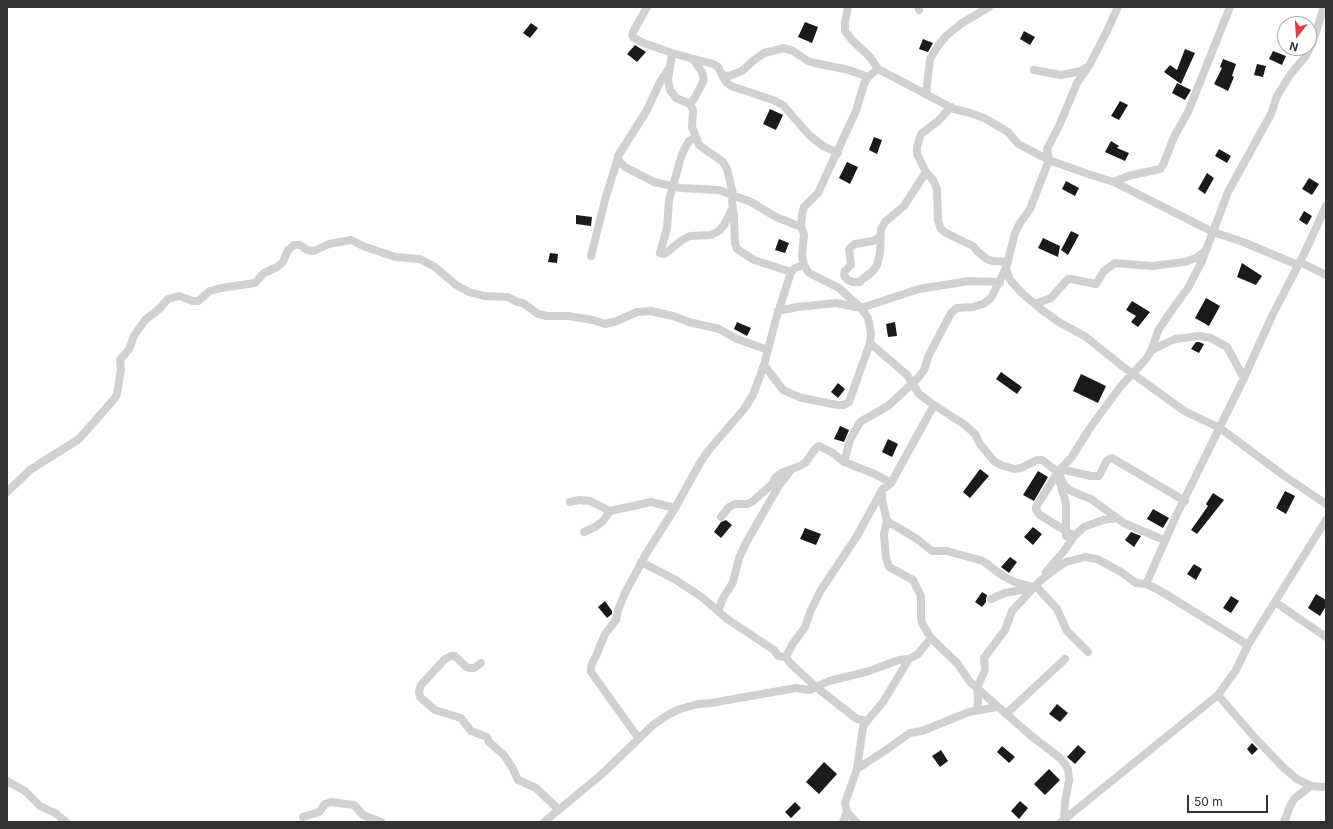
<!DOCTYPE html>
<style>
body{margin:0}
#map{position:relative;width:1333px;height:829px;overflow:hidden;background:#fff;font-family:Inter,sans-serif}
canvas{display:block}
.frame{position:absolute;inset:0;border:8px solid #333;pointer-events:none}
.north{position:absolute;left:1277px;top:16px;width:40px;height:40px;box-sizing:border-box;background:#fff;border:1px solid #adadad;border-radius:50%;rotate:197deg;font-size:11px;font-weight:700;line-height:16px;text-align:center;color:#333}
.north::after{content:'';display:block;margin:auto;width:14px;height:18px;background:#e63946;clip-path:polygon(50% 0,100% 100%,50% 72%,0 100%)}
.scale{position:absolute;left:1187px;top:795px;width:81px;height:18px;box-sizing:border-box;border:2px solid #333;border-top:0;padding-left:5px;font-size:12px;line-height:14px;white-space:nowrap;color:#333;-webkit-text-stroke:3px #fff;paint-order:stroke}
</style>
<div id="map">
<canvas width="1333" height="829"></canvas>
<div class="frame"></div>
<div class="north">N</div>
<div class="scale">50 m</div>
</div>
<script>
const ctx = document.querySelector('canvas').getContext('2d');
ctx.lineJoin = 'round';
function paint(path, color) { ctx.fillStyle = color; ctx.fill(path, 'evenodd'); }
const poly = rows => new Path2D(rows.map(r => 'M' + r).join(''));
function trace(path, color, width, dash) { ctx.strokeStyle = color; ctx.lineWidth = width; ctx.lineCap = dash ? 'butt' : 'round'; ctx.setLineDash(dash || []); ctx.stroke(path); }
const building = poly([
 [805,22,818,27,812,43,798,37],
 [531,23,538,28,530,38,523,33],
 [1024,31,1035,37,1030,45,1020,39],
 [923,39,933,43,928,52,919,49],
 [635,45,646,52,637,62,627,54],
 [1185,49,1195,53,1181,84,1164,72,1170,65,1177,70],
 [1273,51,1286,56,1282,65,1269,59],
 [1223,59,1236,64,1232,76,1234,77,1228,91,1214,84,1222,68,1220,67],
 [1257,64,1266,66,1263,77,1254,75],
 [1177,83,1191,90,1185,100,1172,93],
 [1120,101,1128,105,1119,120,1111,116],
 [770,109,783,115,776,130,763,124],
 [874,137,882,140,877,154,869,150],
 [1111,141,1119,146,1117,148,1129,153,1125,161,1105,152],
 [1219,149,1231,156,1227,163,1215,156],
 [847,162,858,167,850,184,839,178],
 [1207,173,1214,178,1205,194,1198,189],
 [1309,178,1319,184,1312,195,1302,189],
 [1066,181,1079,188,1075,196,1062,189],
 [1304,211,1312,216,1307,225,1299,220],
 [576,215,592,217,591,226,576,224],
 [1071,231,1079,235,1068,255,1061,250],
 [1043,238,1060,246,1058,257,1038,248],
 [779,239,789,243,785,253,775,250],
 [550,253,558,254,557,263,548,262],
 [1242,263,1262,276,1256,285,1237,277],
 [1206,298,1220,306,1209,326,1195,318],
 [1132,301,1150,312,1138,327,1131,322,1136,316,1126,310],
 [737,322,751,328,747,336,734,329],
 [895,322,897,336,888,337,886,324],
 [1196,342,1199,342,1204,344,1199,353,1191,349],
 [1001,372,1022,387,1017,394,996,379],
 [1081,374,1106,386,1098,403,1073,391],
 [838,383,845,389,838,398,831,392],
 [840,426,849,430,844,442,834,439],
 [888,439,898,444,892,457,882,452],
 [980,469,989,476,970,498,963,492],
 [1038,471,1048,477,1034,501,1023,495],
 [1285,491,1295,496,1286,514,1276,508],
 [1213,493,1224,500,1197,534,1191,530,1208,506,1206,504],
 [1153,509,1169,518,1163,528,1147,519],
 [726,520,732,525,721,538,714,532,721,522],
 [1033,527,1042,534,1033,545,1024,537],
 [805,528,821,534,816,545,800,539],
 [1131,532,1141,536,1134,547,1125,540],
 [1010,557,1017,562,1009,573,1001,567],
 [1194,564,1202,569,1196,580,1187,574],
 [982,592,987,595,986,599,986,602,982,607,975,602],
 [1316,594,1326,600,1326,606,1320,616,1308,608],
 [1231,596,1239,601,1231,613,1223,608],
 [605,601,612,611,612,614,607,618,598,607],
 [1057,704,1068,713,1060,722,1049,714],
 [1252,743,1258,749,1252,755,1247,749],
 [1078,745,1086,752,1075,764,1067,757],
 [1002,746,1015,757,1009,763,997,752],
 [941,750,948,761,940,767,932,756],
 [824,762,837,774,819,794,806,782],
 [1049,769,1060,780,1045,795,1034,784],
 [1020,801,1028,808,1019,819,1011,811],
 [795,802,801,808,791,818,785,812]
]);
const minor = poly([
 [647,7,632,34,633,37,641,42,672,53,668,80,670,90,676,98,690,104,693,110,692,127,699,145,723,162,727,169,733,194,732,202,734,216,735,243,737,249,754,260,791,272],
 [848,7,845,22,845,31,852,40,870,57,878,69,954,109,970,113,984,118,1008,132,1018,144,1049,160,1088,174,1114,182,1213,232,1243,242,1298,265],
 [918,7,919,10],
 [672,53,713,64,718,67,722,75,729,76,742,71,753,61,764,53,784,48,793,51,808,61,815,63,849,70,868,77],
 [668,70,660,82,647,110,618,156,619,161,625,167,654,182,681,188,719,190,751,202,776,217,801,227],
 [1034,70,1061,75,1081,71,1087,67],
 [722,75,726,82,731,86,773,100,783,105,809,135,823,146,838,153],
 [926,94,930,59,938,46,946,36,962,23,989,7],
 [690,104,694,99,704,80,702,72,693,59],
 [951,107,938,121,921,134,917,147,917,154,926,172,933,180,937,189,938,220,941,229,946,233,973,246,978,252,987,259,992,261,1008,262],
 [696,137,689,141,682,154,669,200,667,228,660,253,664,254,666,253,682,240,690,236,711,235,719,231,724,225,732,209],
 [1114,182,1128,176,1160,169,1163,165,1174,137,1188,112,1230,7],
 [880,237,873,241,855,244,851,247,849,249,851,265,845,271,844,274,845,277,848,280,853,282,859,282,873,271,877,265,880,253,881,229,885,222,904,206,926,172],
 [591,256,606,196,618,158],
 [1300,262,1326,275],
 [1006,268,1010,280,1023,294,1037,306,1057,321,1086,337,1122,366,1176,405,1186,412,1220,428,1283,475,1326,504],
 [1035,304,1051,298,1068,279,1071,279,1096,284,1104,271,1115,263,1151,266,1185,262,1196,258,1205,251],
 [778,311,797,307,836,303,861,308,919,289,969,281,1000,282],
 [870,343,907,375,919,394,934,405,965,425,975,434,980,444,994,461,1001,465,1014,469,1021,468,1037,460,1042,460,1058,472,1064,485,1071,491,1091,499,1117,518],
 [1151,351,1160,346,1175,339,1199,336,1211,338,1227,347,1244,378],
 [764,365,783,390,792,394,802,398,838,405,844,405,849,402,870,343,871,333,868,318,861,308,839,288,809,273,804,265,802,256,804,235,803,231,801,227,802,214,804,207,818,193,856,111,864,84,868,77,878,69],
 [1058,472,1063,470,1069,471,1091,476,1099,476,1106,462,1109,459,1112,458,1185,501],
 [891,483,934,405],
 [1060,483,1066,504,1066,536],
 [7,492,30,470,79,439,115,398,117,394,121,370,120,360,129,349,134,336,145,320,159,309,168,299,179,296,193,301,198,301,210,291,221,288,255,283,264,273,277,267,283,262,288,250,294,245,300,245,307,250,314,251,329,244,351,240,363,246,395,257,420,259,435,267,456,285,469,292,484,296,508,297,517,302,523,303,538,314,547,316,568,316,593,320,605,324,617,321,637,312,651,311,673,316,689,322,719,329,737,339,768,350],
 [570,502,579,500,590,501,610,511,651,502,675,508],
 [721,517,729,507,735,504,747,504,752,502,771,485,776,477,781,473,800,466,806,462,815,449,819,446,833,453,844,462],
 [887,521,917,539,932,551,947,551,983,561,1003,576,1015,582,1034,587],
 [584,532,595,527,603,521,610,511],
 [1074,536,1040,515,1036,510,1036,507,1058,472,1071,458,1090,428,1120,387,1146,359,1151,351,1158,331,1169,314,1188,288,1202,261,1228,192,1271,114,1277,96,1290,75,1305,57,1312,44,1324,7],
 [641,562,676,580,703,598,727,619,774,650,778,656,786,657],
 [1046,572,1064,551,1074,536,1084,527,1103,520,1117,518,1124,523,1164,540],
 [1036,586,1057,609,1067,631,1088,652],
 [991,599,1005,593,1031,588],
 [1275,602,1326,637],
 [718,611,723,598,733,582,739,558,746,543,778,487,791,470],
 [1248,645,1159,590,1146,584,1176,516,1244,378,1272,316,1304,254,1326,206],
 [786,657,792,645,805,627,811,610,821,590,857,536,882,490],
 [786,657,790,663,816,687,857,719,867,721,883,702,909,659],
 [481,663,474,668,470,668,466,667,455,656,451,656,445,659,421,685,419,691,420,697,435,710,461,718,471,731,487,737,489,742,504,755,513,769,518,780,536,788,558,809],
 [1218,695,1255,738,1284,768,1297,779,1311,786,1326,787],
 [977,710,978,700,977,688,985,670,984,658,1005,630,1012,611,1039,582,1055,569,1066,562,1085,557,1097,559,1121,572,1136,583,1146,584],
 [1006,714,1065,659],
 [639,739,591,672,591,667,593,661,596,656,605,634,616,620,618,610,625,593,646,554,675,508,700,463,708,451,744,409,753,395,764,365,776,319,791,272,795,268,804,265],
 [857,769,886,750,910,733,922,731,969,712,997,707],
 [7,781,25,791,40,806,55,813,66,822],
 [303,817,319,812,325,804,331,802,354,805,363,815,381,822],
 [544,822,602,774,653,725,669,714,680,709,698,704,711,703,796,688,810,690,829,681,866,672,899,660,909,659,918,654,931,638],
 [843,822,847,812],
 [856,822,847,812,845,803,857,769,863,727,867,721],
 [1061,822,1218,695,1236,670,1248,645,1326,520],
 [1065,822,1064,820,1065,802,1069,780,1068,769,1065,764,1060,758,1029,734,970,682,958,664,931,638,922,623,921,618,921,596,913,580,889,567,886,558,884,534,887,521,882,500,882,490,891,483,875,474,844,462,850,440,860,422,888,406,918,378,924,370,929,355,951,313,957,308,973,307,983,304,991,298,1006,268,1015,233,1020,223,1030,209,1049,160,1047,149,1059,126,1077,83,1090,64,1106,33,1118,7],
 [1284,822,1291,804,1295,798,1311,786]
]);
paint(building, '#1a1a1a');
trace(minor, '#d0d0d0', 8);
</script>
